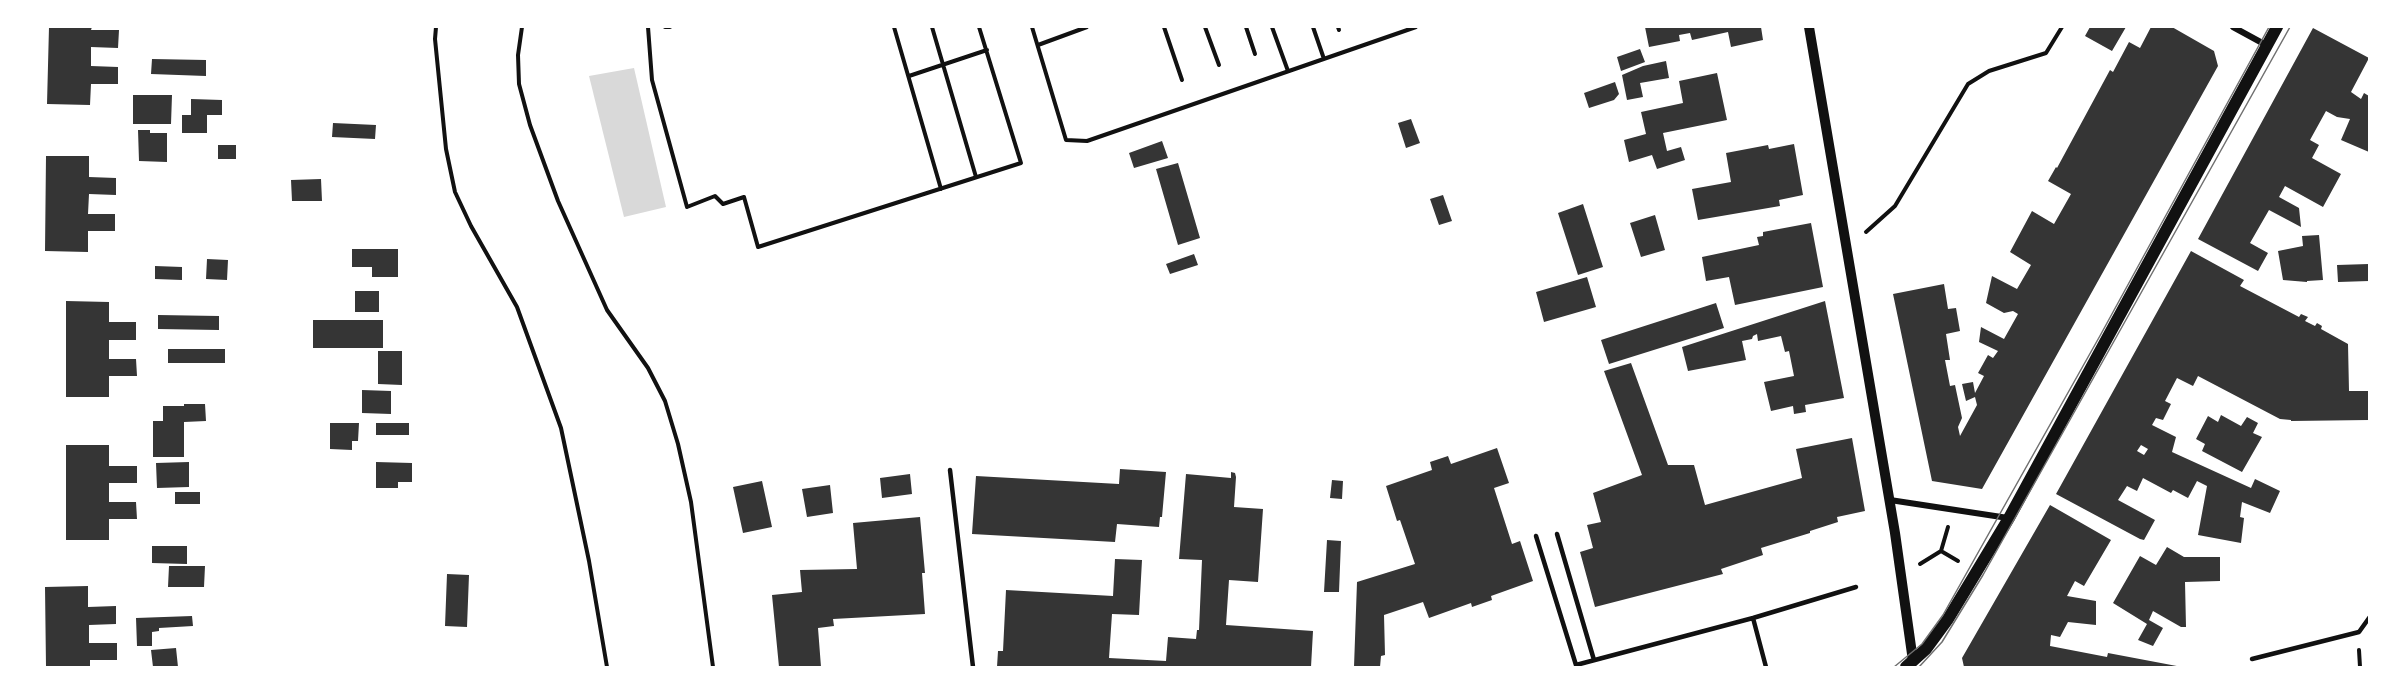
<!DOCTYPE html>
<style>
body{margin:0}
#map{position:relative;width:2396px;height:694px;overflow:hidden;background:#fff;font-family:Lora,serif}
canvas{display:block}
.frame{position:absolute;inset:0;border:28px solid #fff;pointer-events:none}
</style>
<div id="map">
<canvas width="2396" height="694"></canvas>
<div class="frame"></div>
</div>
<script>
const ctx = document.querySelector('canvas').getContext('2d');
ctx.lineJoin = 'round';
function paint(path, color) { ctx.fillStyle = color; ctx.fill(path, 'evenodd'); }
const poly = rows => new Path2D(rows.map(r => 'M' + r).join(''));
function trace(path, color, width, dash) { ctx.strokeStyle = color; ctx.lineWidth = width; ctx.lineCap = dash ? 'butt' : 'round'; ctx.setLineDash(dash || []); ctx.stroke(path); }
const water = poly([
 [634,68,666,207,624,217,589,76]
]);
const building = poly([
 [49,27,92,27,91,30,119,30,118,48,91,47,91,66,118,67,118,84,91,84,90,105,47,104],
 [1645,27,1761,27,1763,40,1731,47,1728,32,1692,40,1690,33,1679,35,1680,41,1649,47],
 [2090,27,2126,27,2112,51,2085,36],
 [2151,27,2172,27,2214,51,2218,66,1982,489,1932,481,1893,294,1944,284,1948,309,1956,308,1960,331,1946,334,1950,360,1945,360,1950,386,1955,385,1962,418,1958,427,1960,436,1977,405,1975,397,1966,401,1962,384,1973,382,1975,393,1984,376,1978,373,1988,355,1993,358,1998,351,1979,342,1981,327,2004,339,2018,314,2013,311,2004,313,1986,303,1992,276,2017,289,2031,265,2010,252,2032,211,2054,224,2071,194,2048,181,2056,167,2057,168,2110,70,2113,72,2129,42,2140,48],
 [2313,28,2369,58,2351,92,2361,99,2364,93,2369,96,2369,152,2341,140,2350,119,2337,117,2326,111,2310,140,2319,145,2312,158,2341,174,2323,207,2285,186,2279,197,2299,208,2301,227,2269,210,2250,243,2268,253,2258,271,2198,239],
 [1640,49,1645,62,1621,71,1617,57],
 [152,59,206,60,206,76,151,74],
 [1666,61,1669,78,1640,83,1643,97,1627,100,1622,75,1643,66],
 [1717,73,1727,120,1663,133,1667,151,1681,147,1685,160,1657,169,1652,155,1629,162,1624,140,1646,134,1641,112,1683,103,1679,81],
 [1615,82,1619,94,1614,100,1589,108,1584,93],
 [133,95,172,95,171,124,133,124],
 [191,99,222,100,222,115,207,115,207,133,182,133,182,115,191,115],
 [1411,119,1420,143,1406,148,1398,123],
 [333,123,376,125,375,139,332,137],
 [138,130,150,130,150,133,167,133,167,162,139,161],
 [1162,141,1168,158,1134,168,1129,153],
 [1794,144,1803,195,1779,200,1780,206,1698,220,1692,189,1731,182,1726,153,1768,145,1769,149],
 [218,145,236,145,236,159,218,159],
 [46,156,89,156,89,177,116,178,116,195,89,194,88,214,115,214,115,231,88,231,88,252,45,251],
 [1178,163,1200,238,1178,245,1156,169],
 [321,179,322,201,292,201,291,180],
 [1443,195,1452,221,1439,225,1430,199],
 [1583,204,1603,267,1578,275,1558,213],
 [1655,215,1665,250,1641,257,1630,223],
 [1811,223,1823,287,1735,305,1729,277,1706,281,1702,257,1759,245,1757,237,1763,236,1763,232],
 [2319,235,2323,280,2307,281,2307,282,2283,280,2278,251,2303,246,2302,236],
 [352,249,398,249,398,277,372,277,372,267,352,267],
 [2191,251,2244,280,2240,286,2299,317,2301,314,2308,317,2305,321,2315,326,2317,323,2322,326,2321,329,2348,344,2349,391,2369,391,2369,420,2291,421,2291,420,2280,419,2198,376,2193,386,2177,378,2165,401,2171,404,2163,420,2156,418,2152,425,2176,437,2172,452,2251,488,2255,479,2280,491,2270,513,2242,502,2240,517,2244,518,2241,543,2198,535,2207,486,2197,481,2188,498,2173,490,2171,493,2143,478,2137,491,2127,486,2118,500,2155,520,2144,540,2140,539,2056,494],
 [2141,445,2148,449,2144,455,2137,451],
 [1194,254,1198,265,1170,274,1166,264],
 [207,259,228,260,227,280,206,279],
 [2369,264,2369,281,2338,282,2337,265],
 [155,266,182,267,182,280,155,279],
 [1587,277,1596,307,1544,322,1536,292],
 [355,291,379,291,379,312,355,312],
 [66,301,109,302,109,322,136,322,136,340,109,340,109,359,136,359,137,376,109,376,109,397,66,397],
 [1825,301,1844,398,1805,405,1806,412,1794,414,1793,406,1771,411,1764,382,1794,376,1789,351,1785,352,1781,336,1758,341,1757,334,1753,336,1752,339,1742,341,1746,360,1688,371,1682,347],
 [1716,303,1724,328,1609,364,1601,340],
 [158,315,219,316,219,330,158,329],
 [313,320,383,320,383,348,313,348],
 [168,349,225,349,225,363,168,363],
 [378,351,402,351,402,385,378,384],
 [1631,363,1668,465,1694,465,1705,505,1802,478,1796,449,1852,438,1865,511,1837,517,1838,522,1810,531,1810,533,1761,548,1763,555,1721,569,1723,574,1595,607,1580,552,1593,548,1587,525,1601,522,1593,493,1642,475,1604,371],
 [362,390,391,391,391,414,362,413],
 [184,404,205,404,206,421,184,422,184,457,153,457,153,421,163,421,163,406,184,406],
 [2221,415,2241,426,2247,417,2258,423,2253,433,2262,437,2242,472,2202,451,2205,444,2196,439,2208,416,2218,422],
 [330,423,359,423,358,441,352,441,352,450,330,449],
 [376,423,409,423,409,435,376,435],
 [66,445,109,445,109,466,137,466,137,483,109,483,109,502,136,502,137,519,109,519,109,540,66,540],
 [1497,448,1509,483,1494,488,1512,544,1520,541,1533,581,1491,596,1492,600,1472,607,1471,603,1429,618,1423,602,1384,615,1385,655,1381,656,1380,667,1354,667,1357,582,1415,564,1400,520,1397,521,1386,486,1432,470,1430,462,1448,456,1451,464],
 [189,462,189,487,157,488,156,463],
 [376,462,412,463,412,482,398,482,398,488,376,488],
 [1120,469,1166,472,1162,517,1160,517,1159,527,1117,524,1115,542,972,534,976,476,1119,484],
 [1231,472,1235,473,1236,477,1234,507,1263,509,1258,582,1229,580,1226,625,1313,631,1311,667,997,667,998,651,1003,651,1006,590,1113,596,1115,559,1142,560,1139,615,1112,614,1109,658,1166,661,1168,637,1196,639,1197,630,1199,630,1202,560,1179,559,1186,474,1231,478],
 [910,474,912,494,882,498,880,478],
 [1332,480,1343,481,1342,499,1330,498],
 [762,481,772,527,743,533,733,487],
 [830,485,833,513,807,517,802,489],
 [175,492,200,492,200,504,175,504],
 [2050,505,2111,540,2084,586,2075,581,2067,596,2096,601,2096,625,2068,622,2060,637,2051,635,2050,646,2107,657,2108,653,2182,667,1964,667,1962,658],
 [920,517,925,573,922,573,925,614,833,619,834,626,818,628,821,667,779,667,772,595,802,592,800,570,857,569,853,523],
 [1327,540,1341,541,1339,592,1324,592],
 [152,546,187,546,187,564,152,563],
 [2167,547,2184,557,2220,557,2220,581,2185,582,2186,627,2181,627,2153,611,2149,620,2163,628,2153,646,2138,640,2147,624,2113,603,2140,556,2156,565],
 [169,566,205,566,204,587,168,587],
 [447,574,469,575,467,627,445,626],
 [88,586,88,607,116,606,116,624,89,625,89,643,117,643,117,660,90,660,90,667,46,667,45,587],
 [192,616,193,626,159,628,159,631,152,632,152,646,137,646,136,618],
 [176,648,178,667,153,667,151,650]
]);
const path = poly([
 [436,27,435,39,446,149,455,192,471,226,517,307,561,428,589,561,607,667],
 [522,27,518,55,519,84,530,125,558,201,607,310,648,368,665,401,678,444,691,502,713,667],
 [648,27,652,80,687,207,715,196,723,204,744,197,758,247,1021,163,979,27],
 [665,27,670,27],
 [894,27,941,189],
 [932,27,976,177],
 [1032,27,1066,140,1087,141,1416,27],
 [1164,27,1182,80],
 [1205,27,1219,65],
 [1246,27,1255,54],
 [1272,27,1288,71],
 [1313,27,1324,59],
 [1338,27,1339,30],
 [1038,45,1087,27],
 [909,76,987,50],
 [1866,232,1895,206,1968,84,1989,71,2046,53,2062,27],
 [1941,551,1958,561],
 [1920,564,1941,551,1948,527],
 [2359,650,2360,667]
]);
const service = poly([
 [950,470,973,667],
 [1557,534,1594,660],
 [1536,536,1576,665],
 [1753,618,1766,667],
 [2252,659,2359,632,2369,618],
 [1577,667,1576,665,1753,618,1856,587]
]);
const minor = poly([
 [2233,27,2266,45],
 [1890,500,2008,518]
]);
const tertiary = poly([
 [1809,27,1895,533,1913,661]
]);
const secondary = poly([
 [1906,667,1926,649,1948,619,2009,518,2277,27]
]);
const tram = poly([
 [1894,667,1922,644,1943,615,2101,334,2269,27],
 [1919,667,1942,642,1983,575,2290,27]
]);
paint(water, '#d9d9d9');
paint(building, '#353535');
trace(path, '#111', 4);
trace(service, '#111', 4.5);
trace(minor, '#111', 6);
trace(tertiary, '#111', 10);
trace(secondary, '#111', 12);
trace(tram, '#707070', 1.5);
</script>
